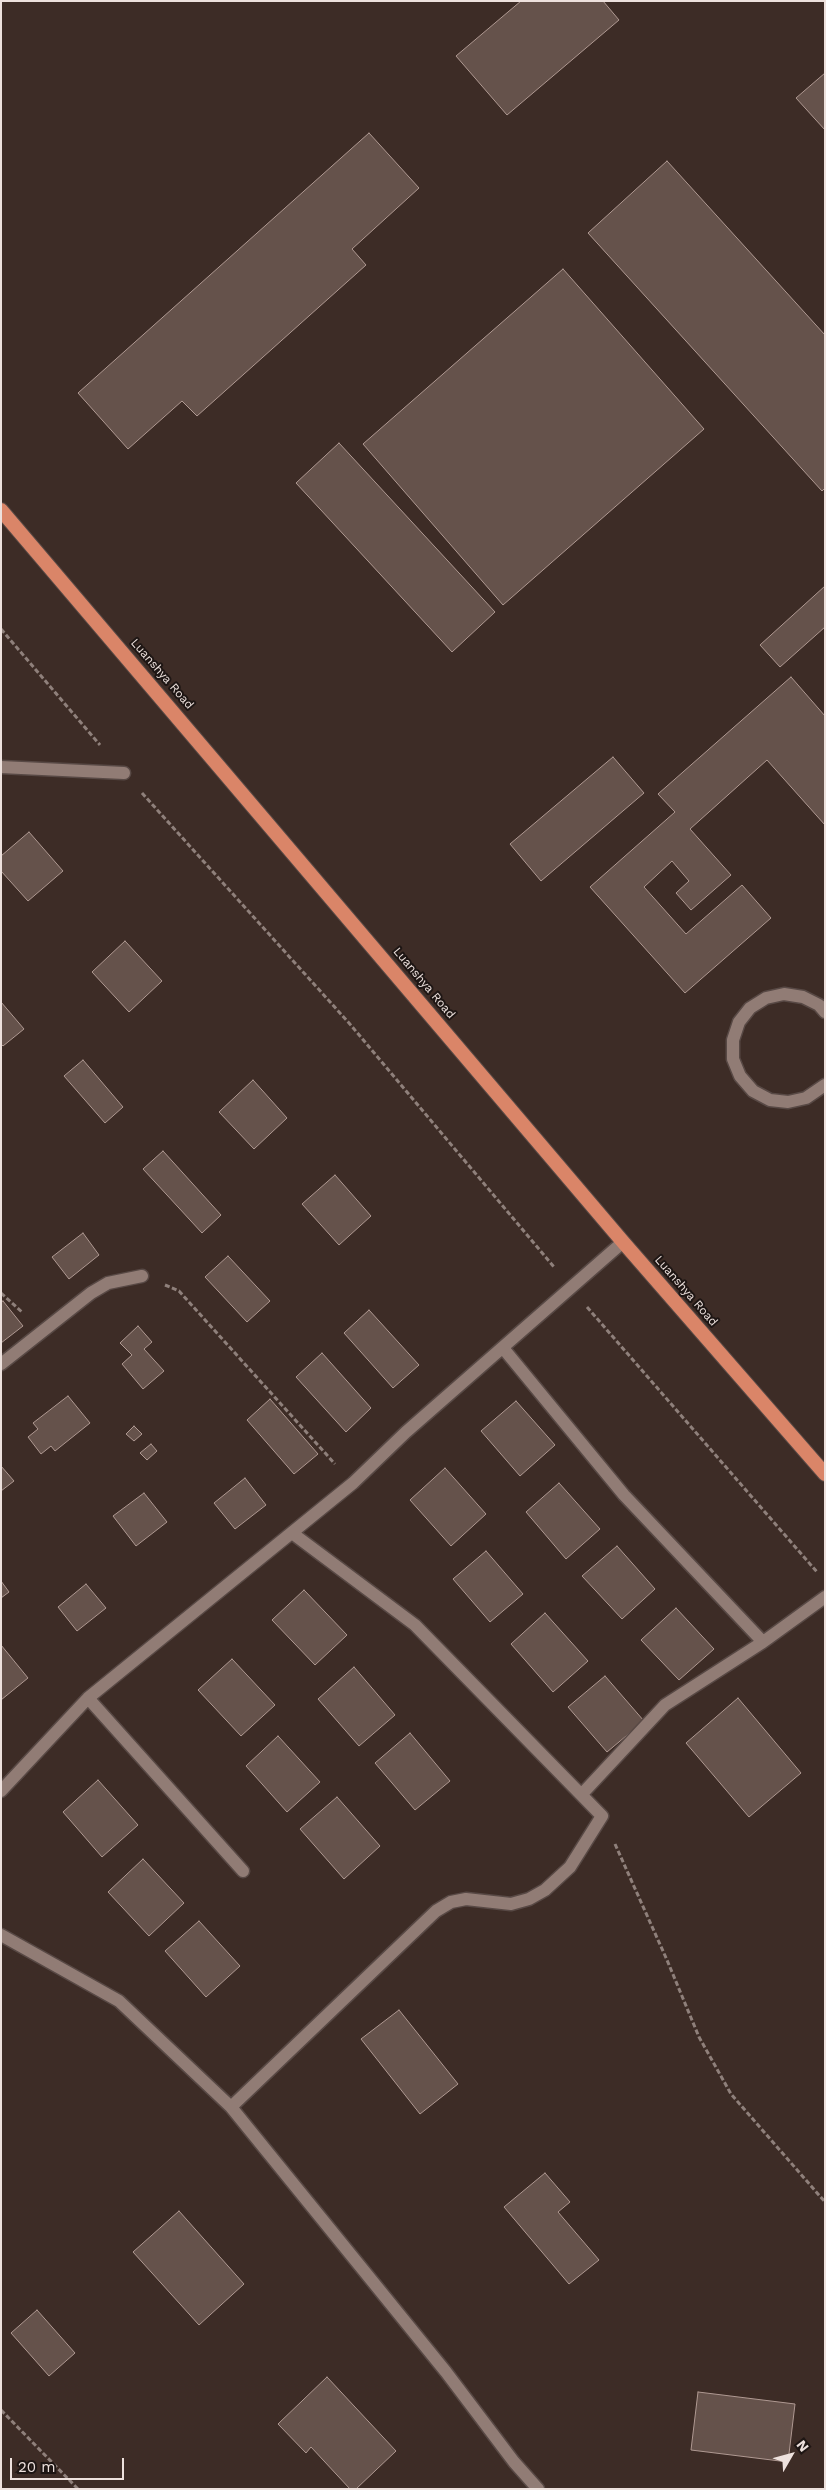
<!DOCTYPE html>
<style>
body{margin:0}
#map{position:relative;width:826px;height:2490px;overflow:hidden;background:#3d2c26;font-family:"Work Sans",sans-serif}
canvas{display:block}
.frame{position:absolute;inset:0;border:2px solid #ede1dd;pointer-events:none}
.north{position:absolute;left:766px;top:2430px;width:50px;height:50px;-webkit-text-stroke:4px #1e1614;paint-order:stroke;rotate:52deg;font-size:14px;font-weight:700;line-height:20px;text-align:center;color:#ede1dd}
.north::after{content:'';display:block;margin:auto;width:18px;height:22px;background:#ede1dd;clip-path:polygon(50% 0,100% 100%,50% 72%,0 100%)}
.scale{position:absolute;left:10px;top:2458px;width:114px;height:22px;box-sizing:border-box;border:2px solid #ede1dd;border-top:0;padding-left:6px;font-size:15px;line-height:18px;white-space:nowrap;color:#ede1dd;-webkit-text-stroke:4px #1e1614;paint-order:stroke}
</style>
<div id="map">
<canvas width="826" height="2490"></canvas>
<div class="frame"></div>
<div class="north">N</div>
<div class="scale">20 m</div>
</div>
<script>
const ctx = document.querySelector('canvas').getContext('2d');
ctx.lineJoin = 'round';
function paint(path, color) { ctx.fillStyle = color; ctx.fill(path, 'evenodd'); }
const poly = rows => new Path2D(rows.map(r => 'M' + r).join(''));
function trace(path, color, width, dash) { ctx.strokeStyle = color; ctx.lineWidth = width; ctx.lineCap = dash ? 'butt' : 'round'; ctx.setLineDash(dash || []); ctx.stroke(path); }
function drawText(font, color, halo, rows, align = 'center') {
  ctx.font = font + ' "Work Sans",sans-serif'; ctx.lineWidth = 4; ctx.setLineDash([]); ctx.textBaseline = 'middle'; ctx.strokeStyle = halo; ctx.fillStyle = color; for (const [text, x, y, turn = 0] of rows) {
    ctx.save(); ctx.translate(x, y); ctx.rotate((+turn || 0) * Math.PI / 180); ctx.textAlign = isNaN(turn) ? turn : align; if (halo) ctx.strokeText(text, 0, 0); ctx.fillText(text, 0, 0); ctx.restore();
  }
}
const building = poly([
 [521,1,603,1,619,20,507,115,456,56,521,1],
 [825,73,825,130,796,98,825,73],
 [369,133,419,188,352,249,366,265,197,416,182,401,128,449,78,393,369,133],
 [667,161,825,335,825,488,822,491,588,233,667,161],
 [563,269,704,429,503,605,363,444,563,269],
 [339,443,495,612,452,652,296,483,339,443],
 [825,586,825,627,780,667,760,645,825,586],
 [791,677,825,716,825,825,767,760,690,829,731,875,691,910,676,893,689,881,672,861,644,887,686,934,742,885,771,918,685,993,590,887,675,812,658,794,791,677],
 [613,757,644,793,541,881,510,844,613,757],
 [29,832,63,871,28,901,1,871,1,856,29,832],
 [125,941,162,981,129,1012,92,972,125,941],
 [1,1002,24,1029,3,1046,1,1044,1,1002],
 [83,1060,123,1107,105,1123,64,1076,83,1060],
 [253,1080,287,1118,254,1149,219,1112,253,1080],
 [163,1151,221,1215,202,1233,143,1169,163,1151],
 [335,1175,371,1216,339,1245,302,1204,335,1175],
 [83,1233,99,1255,69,1279,52,1257,83,1233],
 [228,1256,270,1301,247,1322,205,1277,228,1256],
 [3,1301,23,1326,1,1343,1,1302,3,1301],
 [369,1310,419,1365,393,1388,344,1333,369,1310],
 [138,1326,152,1342,144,1349,164,1371,143,1389,122,1364,132,1355,120,1343,138,1326],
 [322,1353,371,1408,346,1432,296,1377,322,1353],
 [68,1396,90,1423,55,1451,51,1446,41,1454,28,1437,38,1429,33,1423,68,1396],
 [270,1399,318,1454,294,1474,247,1420,270,1399],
 [516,1401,555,1445,520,1476,481,1431,516,1401],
 [134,1426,142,1434,134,1441,126,1434,134,1426],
 [151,1444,157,1451,147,1460,140,1453,151,1444],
 [1,1466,14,1481,1,1491,1,1466],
 [445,1468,486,1514,451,1546,410,1500,445,1468],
 [245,1478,266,1505,235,1529,214,1503,245,1478],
 [559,1483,600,1529,566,1559,526,1512,559,1483],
 [144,1493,167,1522,136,1546,113,1516,144,1493],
 [617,1546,655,1589,622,1619,582,1576,617,1546],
 [486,1551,523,1594,490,1622,453,1579,486,1551],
 [1,1581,9,1592,1,1598,1,1581],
 [86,1584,106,1608,77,1631,58,1607,86,1584],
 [304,1590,347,1635,315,1665,272,1620,304,1590],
 [676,1608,714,1649,679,1680,641,1640,676,1608],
 [545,1613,588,1661,553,1692,511,1644,545,1613],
 [1,1645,28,1678,1,1700,1,1645],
 [232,1659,275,1705,241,1736,198,1690,232,1659],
 [354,1667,395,1715,359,1746,318,1699,354,1667],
 [605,1676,644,1721,607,1752,568,1707,605,1676],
 [738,1698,801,1773,749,1817,686,1743,738,1698],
 [410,1733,450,1781,415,1810,375,1763,410,1733],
 [278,1736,320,1782,287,1812,246,1766,278,1736],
 [98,1780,138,1825,102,1857,63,1812,98,1780],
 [337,1797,380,1846,344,1879,300,1829,337,1797],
 [143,1859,184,1903,149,1936,108,1892,143,1859],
 [199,1921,240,1966,206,1997,165,1951,199,1921],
 [399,2010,458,2084,420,2114,361,2039,399,2010],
 [545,2173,570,2202,558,2212,599,2260,569,2284,504,2207,545,2173],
 [179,2211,244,2284,199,2325,133,2252,179,2211],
 [37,2310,75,2353,49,2376,11,2333,37,2310],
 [327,2377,396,2451,356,2489,350,2489,311,2447,306,2453,278,2424,327,2377],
 [698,2392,795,2404,788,2462,691,2450,698,2392]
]);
const path = poly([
 [1,629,100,745],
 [142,793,349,1023,554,1267],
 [165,1285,179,1291,335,1464],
 [1,1293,23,1313],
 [587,1307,817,1572],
 [615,1844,667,1960,699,2037,731,2094,825,2202],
 [1,2410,78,2489]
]);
const service = poly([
 [825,1012,819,1005,803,997,784,994,766,998,750,1008,739,1022,733,1040,733,1059,740,1076,753,1091,770,1100,788,1102,806,1098,825,1085]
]);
const minor = poly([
 [1,767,124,773],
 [503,1348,624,1495,763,1642,825,1597],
 [1,1364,91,1293,108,1283,142,1276],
 [88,1698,243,1871],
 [1,1791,88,1698,353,1483,406,1432,623,1242],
 [582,1794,665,1705,763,1642],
 [1,1935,119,2001,231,2107,446,2372,514,2462,538,2489],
 [231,2107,436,1911,451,1902,466,1899,511,1904,529,1899,545,1890,570,1867,602,1816,415,1625,292,1533]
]);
const trunk = poly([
 [1,510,623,1242,825,1474]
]);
const streetNames = [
 ["Luanshya Road",162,674,49],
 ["Luanshya Road",424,983,50],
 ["Luanshya Road",686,1291,49]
];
paint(building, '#65524b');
trace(building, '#af9992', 1);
trace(service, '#584945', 15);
trace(minor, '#584945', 15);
trace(trunk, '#584945', 16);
trace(path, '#8f807b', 3, [5, 2.5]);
trace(service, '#917c75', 12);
trace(minor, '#917c75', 12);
trace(trunk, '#da8568', 14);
drawText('12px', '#ede1dd', '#1e1614', streetNames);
</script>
